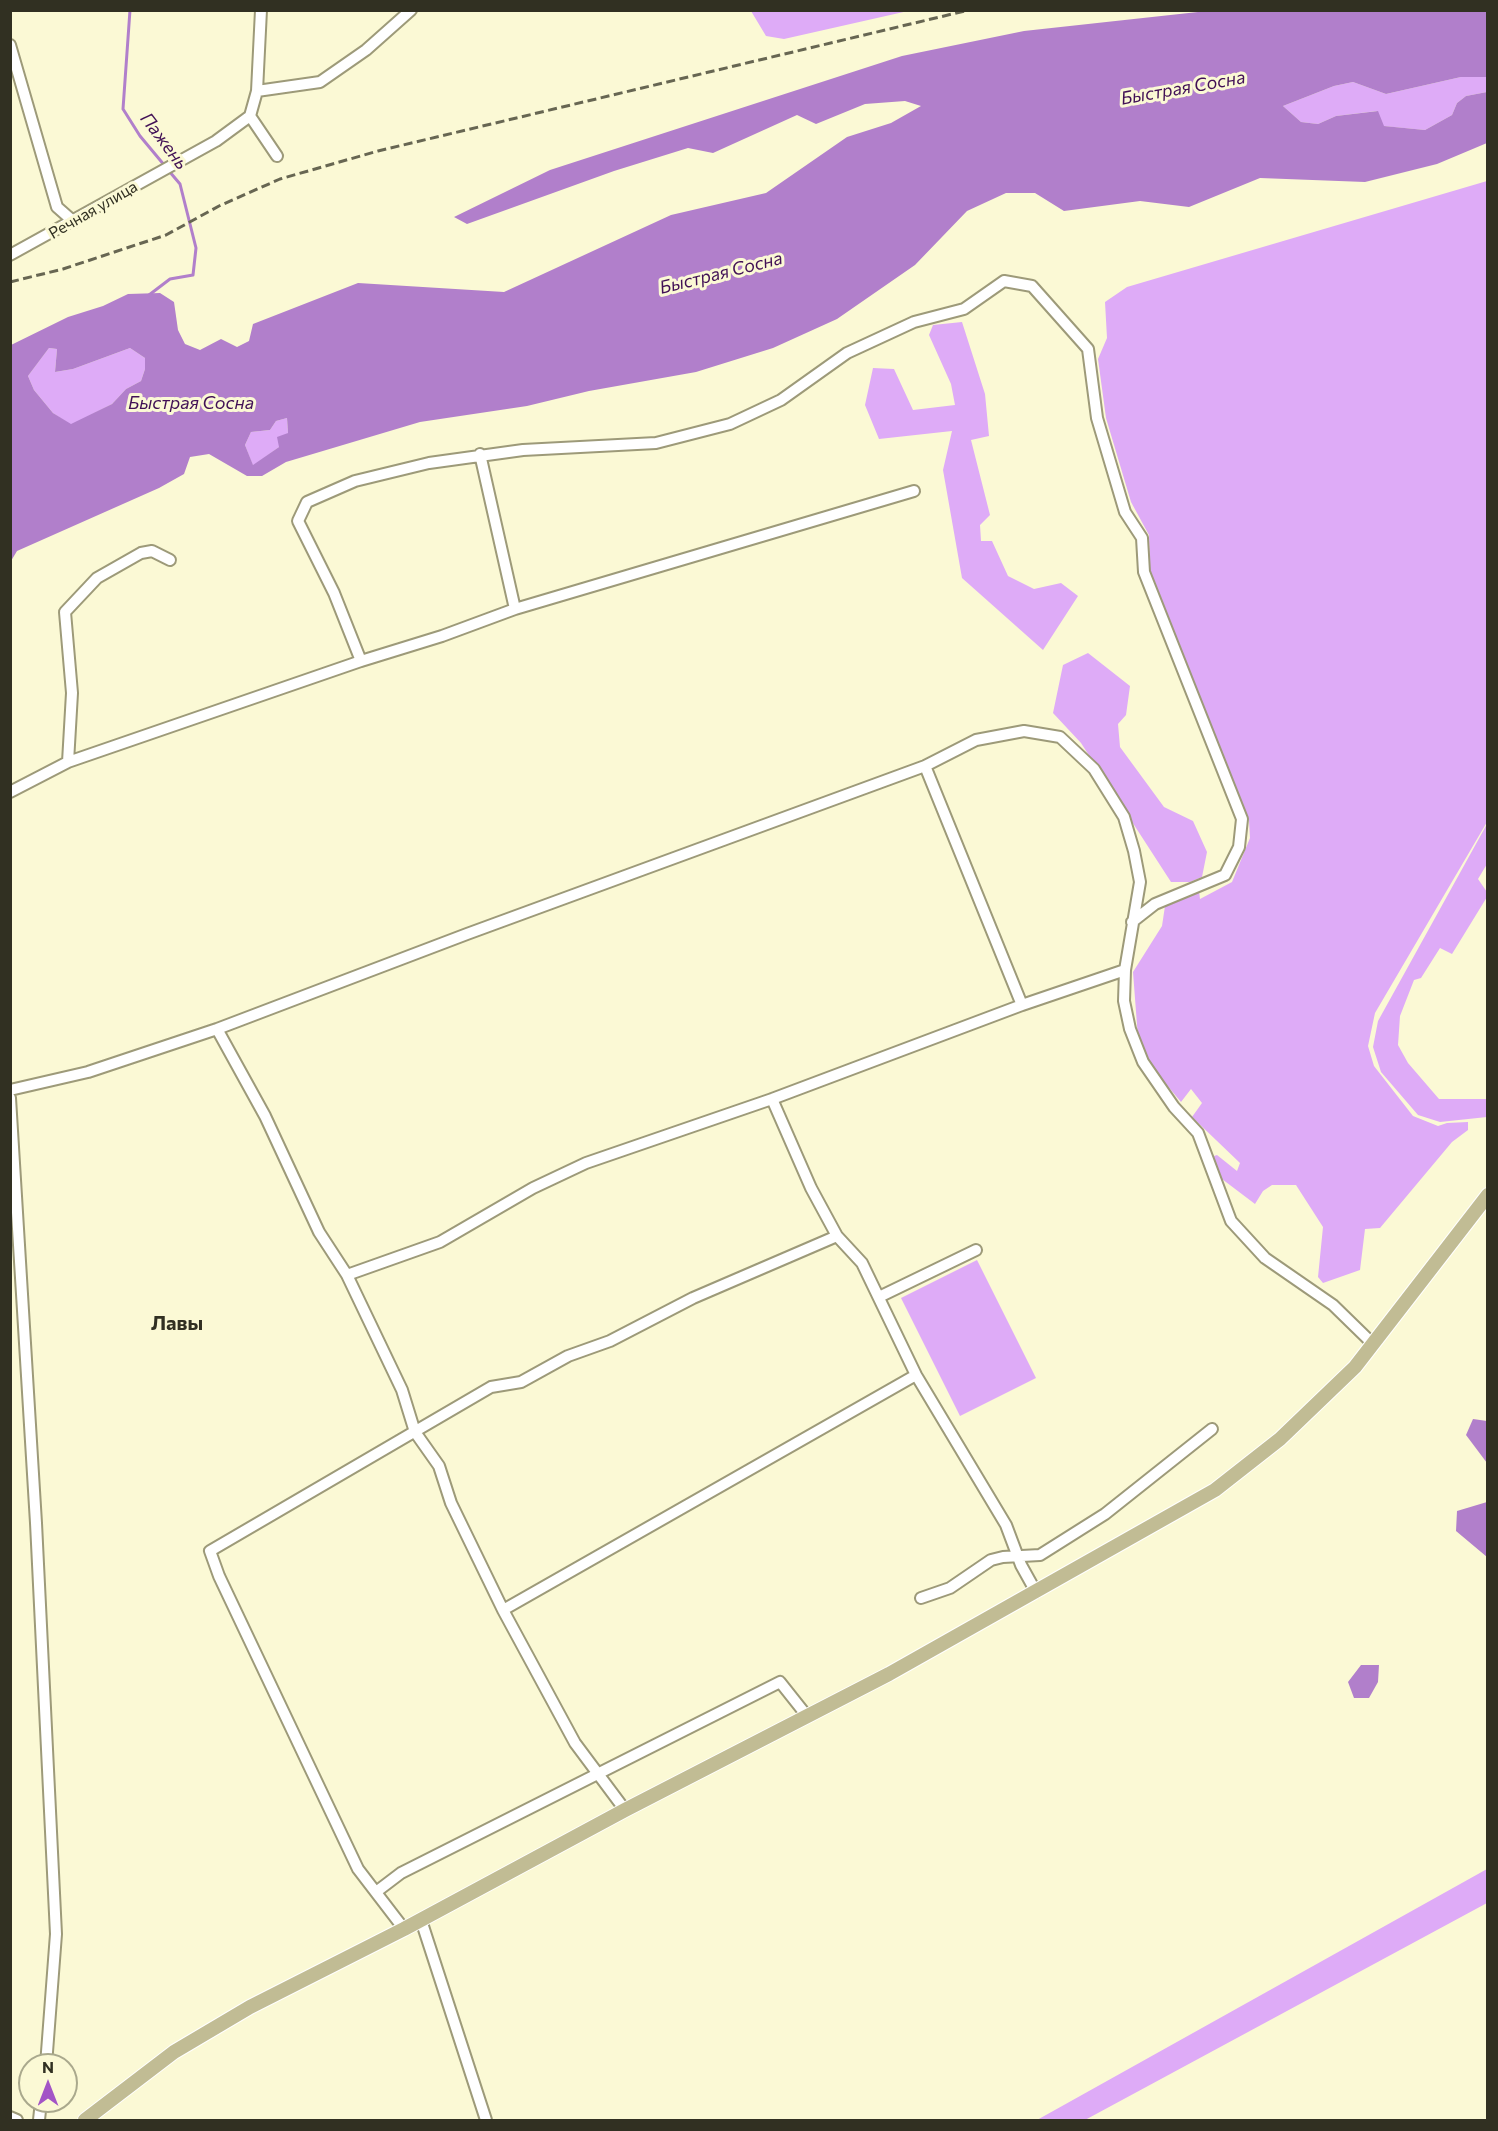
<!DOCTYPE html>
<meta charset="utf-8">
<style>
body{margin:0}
#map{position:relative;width:1498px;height:2131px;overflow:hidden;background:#fbf9d5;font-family:Commissioner,sans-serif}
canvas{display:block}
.frame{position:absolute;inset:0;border:12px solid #313022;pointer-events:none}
.north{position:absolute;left:18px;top:2053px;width:60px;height:60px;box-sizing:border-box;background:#fbf9d5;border:2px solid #aaa98d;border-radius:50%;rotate:0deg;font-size:16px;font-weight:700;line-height:24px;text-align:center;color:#313022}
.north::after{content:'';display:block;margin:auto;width:21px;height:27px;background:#a355c6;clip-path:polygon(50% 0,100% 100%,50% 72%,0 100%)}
</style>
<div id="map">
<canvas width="1498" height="2131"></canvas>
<div class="frame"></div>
<div class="north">N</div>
</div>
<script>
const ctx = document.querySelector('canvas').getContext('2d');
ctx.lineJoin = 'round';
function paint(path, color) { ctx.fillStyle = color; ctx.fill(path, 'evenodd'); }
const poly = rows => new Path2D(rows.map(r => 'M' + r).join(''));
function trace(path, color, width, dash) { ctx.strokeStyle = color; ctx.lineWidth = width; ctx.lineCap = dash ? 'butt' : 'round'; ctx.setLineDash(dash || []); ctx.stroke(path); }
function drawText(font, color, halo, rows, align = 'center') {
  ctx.font = font + ' Commissioner,sans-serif'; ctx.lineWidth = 6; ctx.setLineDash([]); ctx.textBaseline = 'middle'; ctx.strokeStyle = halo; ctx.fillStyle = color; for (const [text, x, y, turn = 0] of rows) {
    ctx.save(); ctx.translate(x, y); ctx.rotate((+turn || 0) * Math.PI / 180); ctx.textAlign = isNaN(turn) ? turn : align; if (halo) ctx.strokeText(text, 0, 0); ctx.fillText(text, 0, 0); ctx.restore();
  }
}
const green = poly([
 [751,11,908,11,784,39,766,36],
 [1461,77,1487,77,1487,92,1466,96,1457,103,1452,115,1425,130,1383,126,1377,111,1336,116,1318,124,1301,122,1283,106,1334,86,1353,82,1386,94],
 [1487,181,1487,822,1375,1013,1368,1046,1374,1066,1413,1116,1438,1126,1447,1123,1468,1122,1468,1130,1452,1142,1380,1228,1365,1229,1360,1270,1323,1283,1318,1277,1323,1227,1296,1185,1272,1185,1263,1191,1255,1204,1218,1176,1211,1157,1217,1155,1237,1171,1240,1163,1192,1117,1202,1103,1191,1089,1181,1102,1155,1071,1138,1038,1133,972,1162,926,1165,906,1199,891,1200,899,1232,882,1250,838,1249,820,1150,570,1149,535,1131,502,1106,418,1098,359,1107,338,1105,302,1127,287],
 [962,322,985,394,989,436,971,440,990,515,980,525,981,541,992,541,1008,576,1034,589,1061,583,1078,596,1043,650,962,578,943,470,952,431,879,439,865,405,873,368,894,369,913,410,955,405,951,384,929,335,933,325],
 [49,348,57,349,55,372,73,369,130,348,145,358,145,369,141,381,126,389,112,404,71,425,53,413,34,390,28,376],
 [287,418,288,433,279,447,253,466,245,445,251,432,270,430,276,421],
 [1088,653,1130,686,1126,715,1118,724,1120,747,1164,807,1193,821,1207,852,1202,877,1190,882,1171,882,1081,743,1053,713,1063,665],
 [1487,824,1487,864,1478,879,1487,892,1487,897,1452,954,1440,948,1421,978,1414,980,1400,1016,1398,1045,1408,1063,1439,1099,1487,1099,1487,1117,1440,1122,1418,1115,1381,1072,1373,1047,1378,1021],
 [977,1260,1036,1378,960,1416,901,1298],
 [1487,1869,1487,1903,1085,2120,1037,2120]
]);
const water = poly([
 [1207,11,1487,11,1487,77,1461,77,1386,94,1353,82,1334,86,1283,106,1301,122,1318,124,1336,116,1378,111,1384,126,1425,130,1452,115,1457,103,1466,96,1487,92,1487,143,1437,164,1365,182,1260,178,1189,207,1140,201,1064,211,1035,193,1006,193,967,211,915,265,837,319,773,348,696,372,589,391,527,406,420,422,286,462,262,476,247,476,209,454,190,457,184,474,159,488,17,551,11,561,11,345,68,317,103,306,128,294,160,293,174,302,178,330,185,344,200,350,221,339,237,347,249,341,253,324,358,283,504,292,671,215,766,193,847,137,891,123,921,106,905,101,865,104,816,124,797,115,713,153,688,148,614,171,467,224,454,217,550,170,902,56,1024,31],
 [49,348,57,349,55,372,73,369,130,348,145,358,145,369,141,381,126,389,112,404,71,424,53,413,34,390,28,376],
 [287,418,288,433,277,437,279,447,253,465,245,445,251,432,270,430,276,421],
 [1473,1419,1487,1421,1487,1463,1466,1435],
 [1487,1502,1488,1502,1487,1557,1456,1531,1457,1511],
 [1361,1665,1379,1665,1378,1682,1369,1698,1354,1698,1348,1682]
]);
const stream = poly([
 [130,10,123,109,140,136,165,166],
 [149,295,170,279,193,275,196,248,180,184,169,171]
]);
const minor = poly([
 [10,45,57,207,74,222],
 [257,91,320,82,366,50,411,10],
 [250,116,277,156],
 [10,255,216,141,250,116,257,91,261,10],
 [480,454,515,609],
 [361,661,334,593,298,521,307,502,355,481,429,463,523,450,656,443,730,424,781,400,847,353,914,322,964,309,1004,281,1032,286,1088,349,1097,418,1125,512,1142,538,1144,572,1242,819,1239,847,1225,875,1155,904,1132,922],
 [68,762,72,693,65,612,97,578,141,553,152,551,170,560],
 [925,766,1022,1005],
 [10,792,68,762,361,661,442,636,515,609,914,491],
 [217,1029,265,1116,319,1232,347,1275,402,1390,415,1432,439,1466,451,1503,503,1610,575,1743,625,1810],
 [10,1090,88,1072,217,1029,467,934,925,766,976,740,1024,731,1060,737,1094,769,1124,817,1134,851,1140,882,1125,970,1124,1001,1130,1029,1143,1062,1174,1107,1198,1133,1231,1221,1265,1258,1333,1305,1373,1344],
 [10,1098,36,1523,56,1934,46,2065],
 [772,1099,811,1188,837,1236,862,1263,916,1375,1006,1525,1021,1565,1036,1592],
 [347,1275,440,1242,533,1188,586,1163,772,1099,1022,1005,1125,970],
 [879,1297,976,1250],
 [921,1598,950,1588,991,1560,1003,1557,1040,1555,1105,1514,1212,1429],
 [503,1610,916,1375],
 [376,1892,401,1873,780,1682,807,1716],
 [421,1920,486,2120],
 [404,1929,358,1869,219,1576,210,1551,491,1387,521,1382,568,1356,610,1341,693,1298,837,1236],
 [10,2117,17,2120],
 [39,2120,41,2101]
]);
const major = poly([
 [85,2120,174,2052,250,2007,404,1929,625,1810,889,1674,1215,1490,1280,1439,1355,1367,1488,1195]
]);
const rail = poly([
 [10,282,63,269,166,235,219,206,280,179,378,151,969,10]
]);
const streetNames = [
 ["Речная улица",93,210,-30]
];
const waterNames = [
 ["Быстрая Сосна",1183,88,-10],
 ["Пажень",164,141,53],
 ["Быстрая Сосна",721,273,-14],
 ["Быстрая Сосна",191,403]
];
const quarterNames = [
 ["Лавы",177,1323]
];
paint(green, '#deabf7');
paint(water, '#b17fcb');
trace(stream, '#b17fcb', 3);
trace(minor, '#9d9a79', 14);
trace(major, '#fff', 16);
trace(minor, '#fff', 10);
trace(major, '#c1bc94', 14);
trace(rail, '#676652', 3, [9, 4.5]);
drawText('16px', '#313022', '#fbf9d5', streetNames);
drawText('italic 18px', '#411055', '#fbf9d5', waterNames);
drawText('bold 20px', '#313022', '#fbf9d5', quarterNames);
</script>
